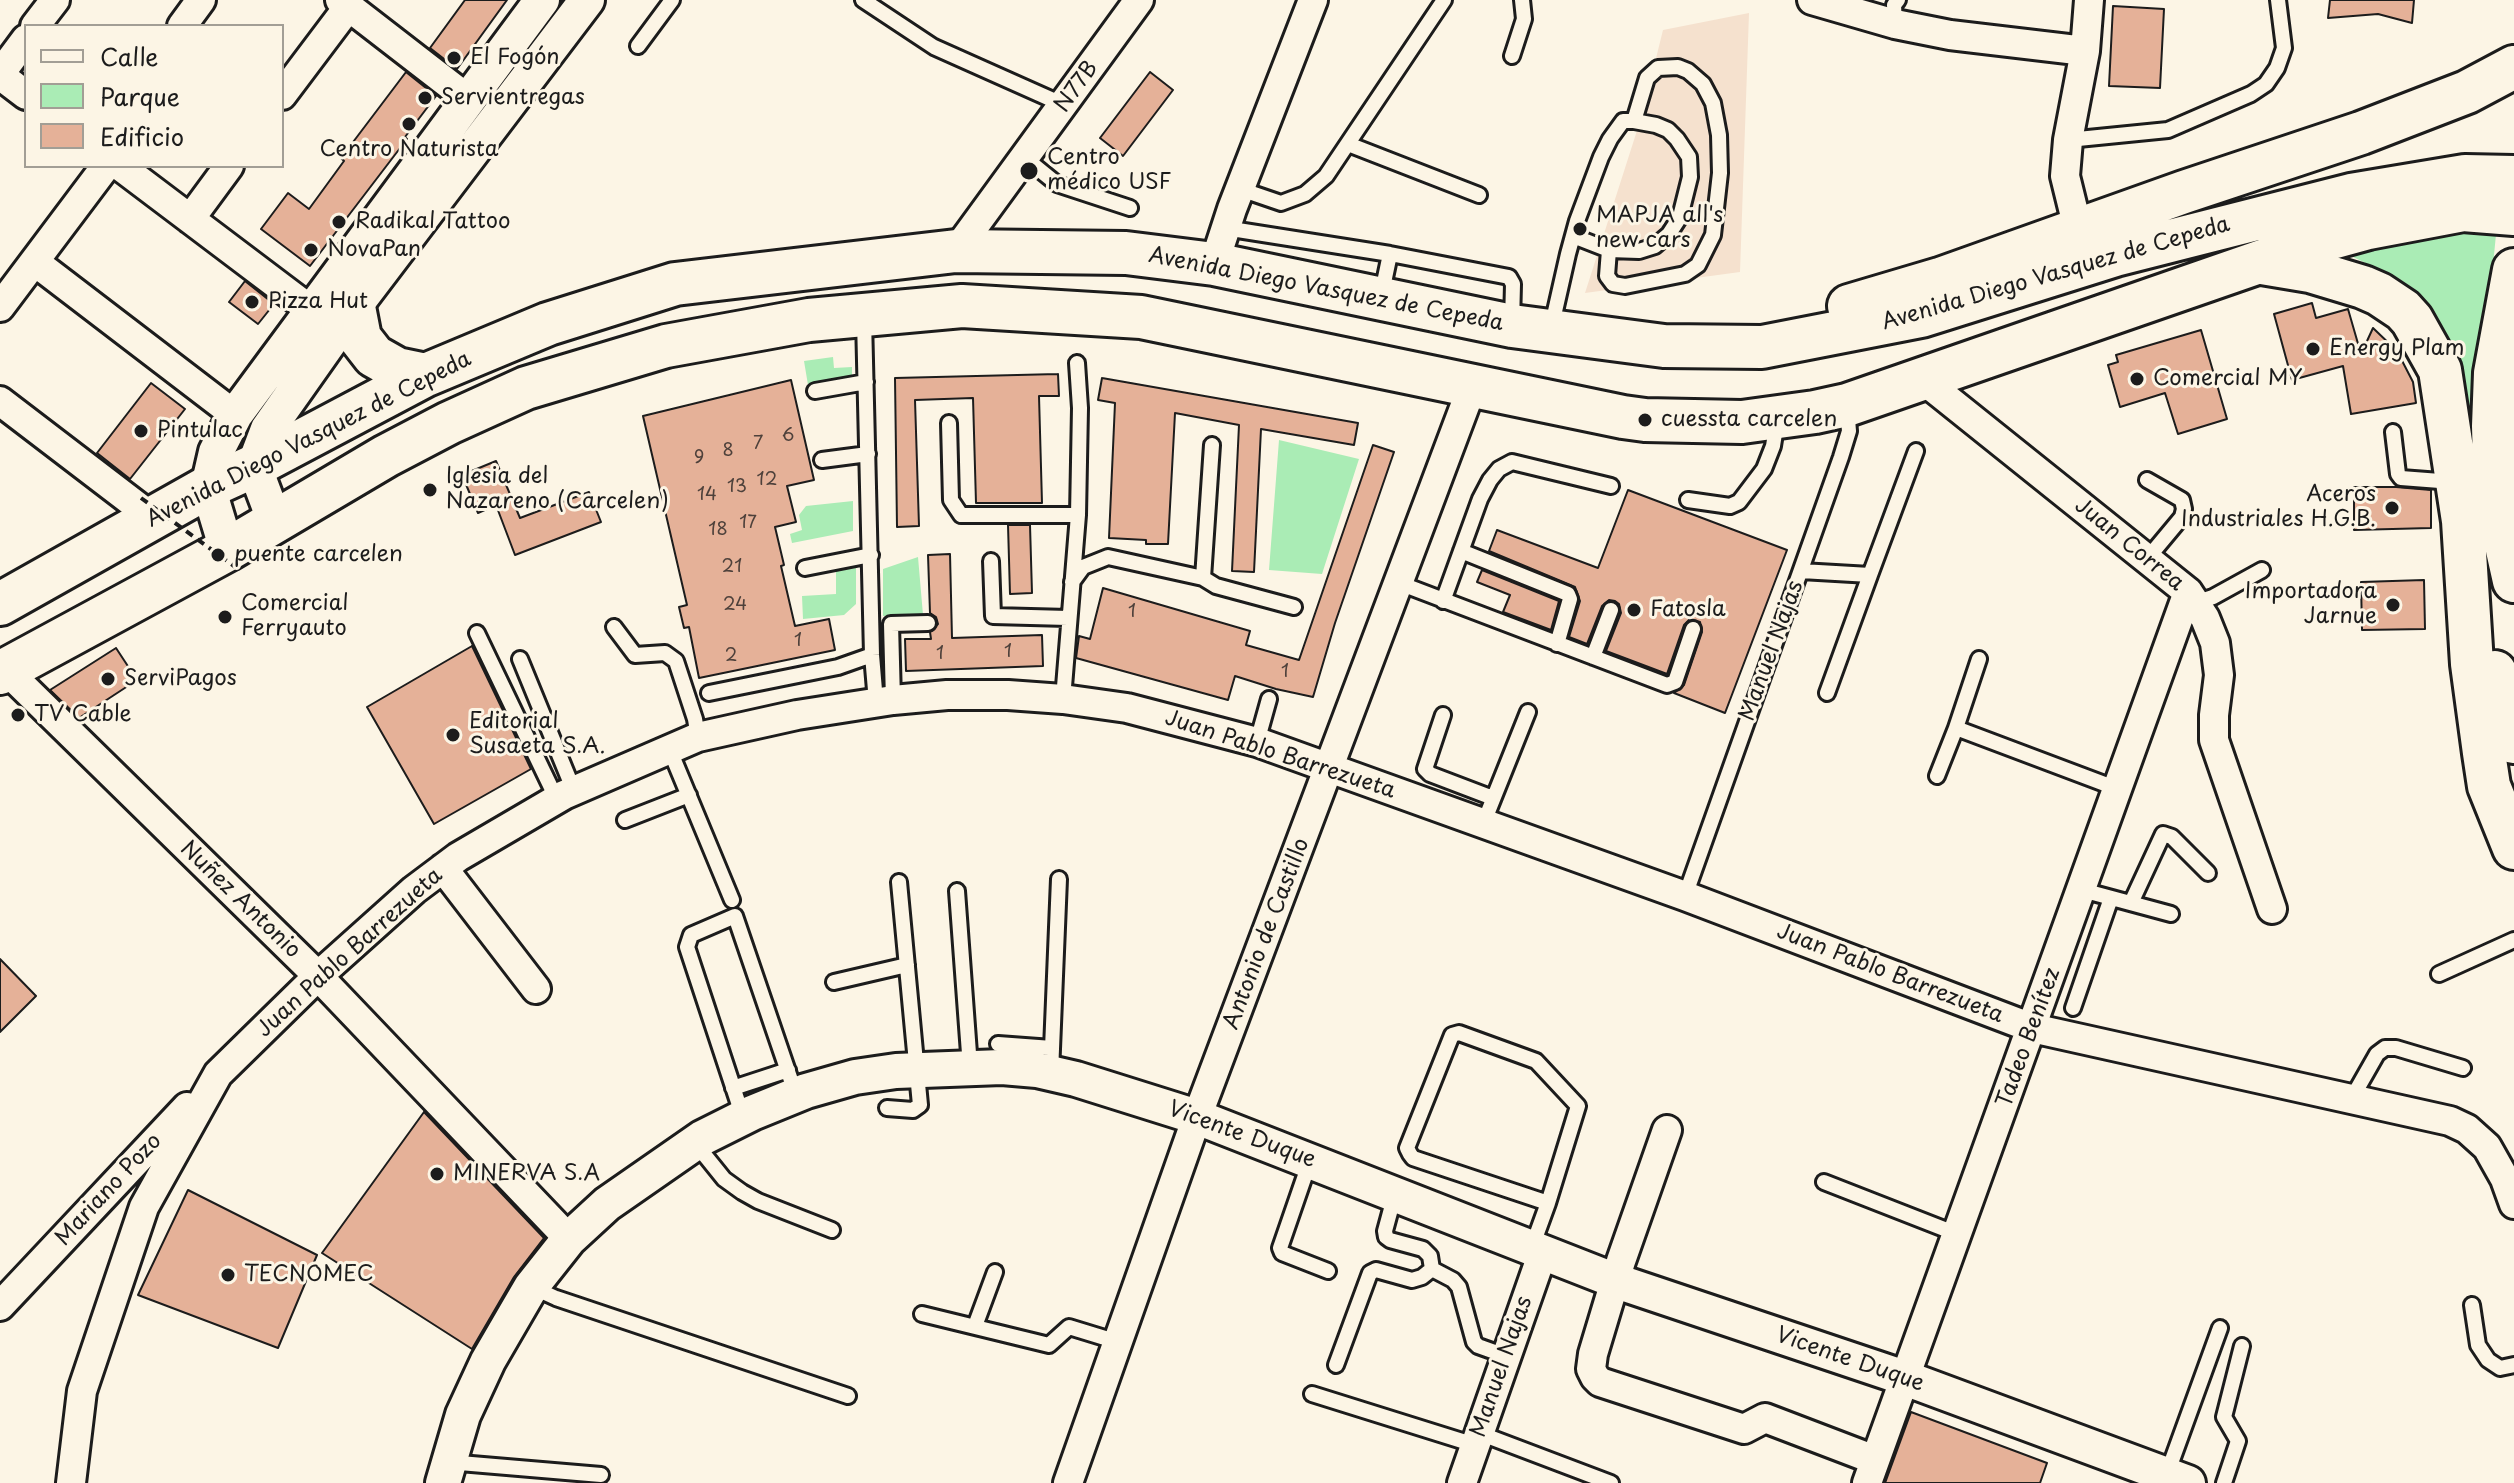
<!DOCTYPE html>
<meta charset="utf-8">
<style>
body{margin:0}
#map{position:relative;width:2514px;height:1483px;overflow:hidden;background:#fcf5e5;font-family:"Playpen Sans",sans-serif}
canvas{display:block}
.legend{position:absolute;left:24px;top:24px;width:260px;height:144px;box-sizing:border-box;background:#fcf5e5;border:2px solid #a29e95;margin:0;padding:10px 14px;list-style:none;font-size:24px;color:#1c1c1c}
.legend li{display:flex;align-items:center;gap:16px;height:40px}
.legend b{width:40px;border:2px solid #a29e95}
</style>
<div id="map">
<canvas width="2514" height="1483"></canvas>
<ul class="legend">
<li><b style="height:10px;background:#fcf5e5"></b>Calle</li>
<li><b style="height:22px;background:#aaecb5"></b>Parque</li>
<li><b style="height:22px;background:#e5b198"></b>Edificio</li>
</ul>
</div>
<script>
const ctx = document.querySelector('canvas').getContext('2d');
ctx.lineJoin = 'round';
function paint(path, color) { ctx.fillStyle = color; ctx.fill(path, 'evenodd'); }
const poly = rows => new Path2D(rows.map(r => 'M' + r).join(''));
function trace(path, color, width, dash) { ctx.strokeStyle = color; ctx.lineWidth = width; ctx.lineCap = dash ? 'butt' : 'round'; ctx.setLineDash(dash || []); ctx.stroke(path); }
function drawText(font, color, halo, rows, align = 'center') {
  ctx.font = font + ' "Playpen Sans",sans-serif'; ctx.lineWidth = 6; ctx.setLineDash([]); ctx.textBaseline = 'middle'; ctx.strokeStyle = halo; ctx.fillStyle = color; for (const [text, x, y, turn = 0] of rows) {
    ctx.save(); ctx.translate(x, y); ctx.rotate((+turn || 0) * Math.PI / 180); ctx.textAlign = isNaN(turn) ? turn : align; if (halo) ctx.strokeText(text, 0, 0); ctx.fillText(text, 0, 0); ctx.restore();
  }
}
const built = poly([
 [1749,13,1740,272,1585,293,1642,115,1663,30]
]);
const green = poly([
 [2497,224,2477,431,2458,370,2422,310,2388,274,2347,254,2429,232],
 [833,357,834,368,852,367,852,377,808,385,804,361],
 [1279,440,1359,459,1322,574,1269,570],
 [853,501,853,531,792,543,790,534,802,530,799,515,806,506],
 [918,557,923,615,883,616,883,569],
 [856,565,856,604,844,615,803,619,802,596,836,594,836,570]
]);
const building = poly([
 [465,0,507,0,457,69,430,48,465,0],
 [2330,0,2414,0,2412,23,2378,14,2328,18,2330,0],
 [2113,6,2164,9,2160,88,2109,86,2113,6],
 [406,72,436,96,405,137,407,139,310,266,261,229,288,193,309,209,344,161,341,158,406,72],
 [1150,72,1173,90,1123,156,1100,138,1150,72],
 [245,281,274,304,258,324,229,302,245,281],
 [2312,303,2316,318,2348,309,2361,354,2373,328,2397,351,2413,382,2416,403,2351,414,2343,366,2292,380,2274,314,2312,303],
 [2201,330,2227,419,2178,434,2165,393,2120,407,2108,365,2118,362,2116,355,2201,330],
 [1058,374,1059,396,1039,396,1042,503,976,503,973,398,915,400,919,526,897,527,895,378,1058,374],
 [1102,378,1358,423,1354,445,1261,429,1254,572,1232,571,1239,425,1175,413,1168,544,1146,544,1146,540,1109,538,1115,403,1098,400,1102,378],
 [791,380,814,480,787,486,796,522,775,527,784,565,781,566,795,626,829,619,835,650,699,678,689,627,684,628,679,607,687,605,643,416,791,380],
 [151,383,185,409,130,479,97,453,151,383],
 [1373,445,1394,452,1335,623,1313,697,1276,689,1235,676,1228,700,1076,658,1079,636,1090,639,1103,588,1250,631,1246,645,1299,660,1373,445],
 [496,461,520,518,589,492,601,522,515,555,496,505,478,513,462,475,496,461],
 [2354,487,2396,487,2431,490,2431,528,2354,530,2354,487],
 [1628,490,1787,550,1725,713,1674,693,1684,685,1702,632,1700,622,1690,619,1684,625,1667,674,1606,651,1621,613,1619,604,1615,601,1609,600,1602,606,1587,644,1569,637,1580,601,1575,587,1489,551,1497,530,1598,568,1628,490],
 [1008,525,1030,525,1032,593,1010,594,1008,525],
 [950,554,952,638,1042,635,1043,666,906,671,905,639,931,639,930,632,938,624,936,617,930,613,928,555,950,554],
 [1482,570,1559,601,1551,630,1503,612,1510,595,1477,582,1482,570],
 [2424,580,2425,629,2362,630,2361,582,2424,580],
 [472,646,531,769,434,824,367,707,472,646],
 [116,648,137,680,79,718,50,690,116,648],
 [0,959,36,996,0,1032,0,959],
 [424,1112,544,1238,514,1277,472,1349,322,1253,424,1112],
 [188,1190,317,1255,278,1348,138,1295,188,1190],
 [1911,1412,2047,1463,2040,1483,1885,1483,1911,1412]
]);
const service = poly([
 [863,0,934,47,1064,105],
 [1895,24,1894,5,1898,0],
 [638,46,672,0],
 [1512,56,1524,19,1522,0],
 [2068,140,2168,130,2251,94,2266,84,2277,68,2284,48,2278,0],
 [1348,144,1479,195],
 [1025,158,1057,184,1130,208],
 [1240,189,1281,203,1305,194,1326,176,1444,0],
 [1225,228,1390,254,1509,277,1513,284,1512,323],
 [1609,250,1607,276,1613,284,1625,286,1685,274,1698,265,1713,235,1720,173,1719,135,1713,103,1703,84,1688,71,1678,67,1658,68,1647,78,1634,121],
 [1381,297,1390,254],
 [864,319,872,655,876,702],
 [1551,329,1568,254,1577,221,1601,157,1610,139,1623,121,1634,121,1656,125,1668,130,1677,139,1689,157,1690,177,1680,217,1669,234,1655,246,1639,251,1609,250,1573,236],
 [815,391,866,382],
 [949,423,951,500,961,515,1078,515],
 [2393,432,2398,474,2401,478,2453,482],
 [822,460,868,454],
 [2147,480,2182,500,2184,509,2182,517,2147,559],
 [1688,500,1730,506,1739,502,1764,469,1773,446,1777,421],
 [1461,551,1568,594,1570,599,1557,644],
 [991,561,993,616,1068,618],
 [805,568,871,555],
 [1801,571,1870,575,1916,451],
 [1203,578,1212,445],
 [1072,582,1083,567,1108,557,1203,578,1216,586,1294,607],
 [1399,583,1667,685,1675,682,1693,629],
 [1443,601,1480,499,1490,480,1499,469,1512,462,1611,486],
 [2195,603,2213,597,2262,570],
 [614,627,635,655,665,653,676,661,695,719,698,737],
 [477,633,557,800],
 [1593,657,1611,610],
 [520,659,574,791],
 [709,693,838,667,872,655],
 [1827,693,1870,575],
 [1063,699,1078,515,1080,408,1077,363],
 [893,700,891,624,928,623],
 [1443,715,1425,769,1430,774,1493,798],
 [1956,728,1979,659],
 [1257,742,1269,699],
 [669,748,732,900],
 [1937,776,1956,728,2118,789],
 [625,820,689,795],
 [1484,822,1528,712],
 [2082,890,2171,914],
 [957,891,970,1067],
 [1685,896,1841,457,1849,431,1847,408],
 [2131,903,2163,834,2172,837,2208,873],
 [2439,974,2514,940],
 [834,982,907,965],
 [2073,1008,2111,898],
 [998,1044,1052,1048],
 [1051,1073,1059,879],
 [733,1088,788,1070],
 [2352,1098,2377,1054,2385,1048,2396,1048,2463,1068],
 [887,1108,913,1110,920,1105,899,882],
 [743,1117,687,947,691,935,735,916,796,1095],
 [695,1143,724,1179,742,1192,758,1201,832,1230],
 [1310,1161,1280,1248,1282,1253,1328,1271],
 [1824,1182,1957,1234],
 [1395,1194,1385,1231,1386,1237,1390,1240,1423,1249,1430,1256,1432,1269],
 [1532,1247,1548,1203,1578,1106,1536,1061,1459,1033,1452,1035,1407,1148,1410,1154,1413,1158,1548,1203],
 [532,1287,556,1298,848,1396],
 [2472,1305,2478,1345,2488,1360,2500,1368,2514,1365],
 [922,1314,1049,1345,1069,1327,1118,1342],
 [975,1326,995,1272],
 [1336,1365,1370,1273,1376,1270,1412,1280,1422,1277,1432,1269,1453,1280,1459,1287,1474,1342,1478,1346,1506,1356],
 [1312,1394,1475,1445],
 [1479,1433,1611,1483],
 [448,1462,601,1475],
 [2167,1474,2220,1328],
 [2224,1483,2238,1441,2224,1417,2242,1346]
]);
const minor = poly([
 [340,0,468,99],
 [1812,0,1895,24,1950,35,2085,51],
 [35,26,55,0],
 [182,26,201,0],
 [0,74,26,39],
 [0,75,26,95],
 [282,95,349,6],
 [120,166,312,311],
 [190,219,229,166],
 [2084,242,2078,229,2065,176,2068,140,2085,51,2089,0],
 [956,251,1139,0],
 [35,262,235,415],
 [1214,264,1232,209,1313,0],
 [0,307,106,166],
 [1921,378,2188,592,2205,618,2215,643,2219,675,2214,715,2214,740,2272,909],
 [0,401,153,518],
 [5,669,318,976,569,1239],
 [443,868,536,989],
 [1667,1130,1621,1261,1593,1354,1591,1369,1595,1377,1600,1382,1744,1429,1765,1418,1875,1460],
 [0,1306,187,1107],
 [71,1483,82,1391,144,1207,218,1074,318,976,414,890,458,857,564,795,698,737,797,715,893,700,947,695,1008,695,1063,699,1127,708,1257,742,1685,896,2032,1028,2450,1121,2467,1129,2487,1147,2505,1179,2514,1204],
 [1068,1483,1197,1117,1472,387],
 [1462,1483,1543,1252],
 [1867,1483,2188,592]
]);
const tertiary = poly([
 [275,522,254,466,268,429,354,307,587,0],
 [227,550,208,487,216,452,235,415,542,0],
 [443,1483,463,1415,488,1361,517,1311,531,1287,569,1239,607,1204,702,1138,752,1113,806,1091,855,1077,896,1071,1002,1067,1037,1070,1076,1079,1197,1117,1616,1281,1905,1378,2188,1483]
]);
const primary = poly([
 [2262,263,2310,271,2363,287,2379,294,2403,310,2412,320,2440,370,2463,521,2472,664,2484,753,2489,786,2514,848],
 [2514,270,2495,373,2493,426,2495,496,2514,581],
 [1849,306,1940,279,2184,192,2361,133,2467,92,2514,67],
 [354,307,360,338,374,356,397,369,426,375],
 [0,604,208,487,254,466,426,375,548,324,675,284,956,251,1126,253,1214,264,1512,326,1664,346,1762,347,1921,316,2115,255,2351,195,2465,176,2514,177],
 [2495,672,2514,742],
 [0,673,227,550,386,456,449,423,526,388,666,346,809,320,962,306,1141,317,1623,417,1645,420,1742,422,1815,412,1847,405,2317,242,2368,228,2463,210,2514,214]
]);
const pathBridge = poly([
 [141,498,238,569]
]);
const markers = [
 [454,58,8,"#1c1c1c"],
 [425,98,8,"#1c1c1c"],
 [409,124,8,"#1c1c1c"],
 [1029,171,10,"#1c1c1c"],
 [339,222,8,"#1c1c1c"],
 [1580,229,8,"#1c1c1c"],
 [311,250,8,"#1c1c1c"],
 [252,302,8,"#1c1c1c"],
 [2313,349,8,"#1c1c1c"],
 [2137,379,8,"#1c1c1c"],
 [1645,420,8,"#1c1c1c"],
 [141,431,8,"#1c1c1c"],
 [430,490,8,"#1c1c1c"],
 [2392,508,8,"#1c1c1c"],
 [218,555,8,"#1c1c1c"],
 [2393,605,8,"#1c1c1c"],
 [1634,610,8,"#1c1c1c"],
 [225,617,8,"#1c1c1c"],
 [108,679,8,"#1c1c1c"],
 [18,715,8,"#1c1c1c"],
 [453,735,8,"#1c1c1c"],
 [437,1174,8,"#1c1c1c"],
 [228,1275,8,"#1c1c1c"]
];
const numberNames = [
 ["6",788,436],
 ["7",758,444],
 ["8",728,451],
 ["9",699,458],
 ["12",767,480],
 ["13",737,487],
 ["14",707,495],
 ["17",748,523],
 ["18",718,530],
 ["21",732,567],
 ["24",735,605],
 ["1",1132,612],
 ["1",798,641],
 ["1",1008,652],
 ["1",940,654],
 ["2",731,656],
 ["1",1285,672]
];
const poiNames = [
 ["El Fogón",470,58],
 ["Servientregas",441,98],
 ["Centro Naturista",409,150,"center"],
 ["Centro",1047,158],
 ["médico USF",1047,183],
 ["MAPJA all's",1596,216],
 ["new cars",1596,241],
 ["Radikal Tattoo",355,222],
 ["NovaPan",327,250],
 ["Pizza Hut",268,302],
 ["Energy Plam",2329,349],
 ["Comercial MY",2153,379],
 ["cuessta carcelen",1661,420],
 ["Pintulac",157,431],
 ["Iglesia del",446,477],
 ["Nazareno (Carcelen)",446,502],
 ["Aceros",2376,495,"right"],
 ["Industriales H.G.B.",2376,520,"right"],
 ["puente carcelen",234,555],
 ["Importadora",2377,592,"right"],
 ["Jarnue",2377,617,"right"],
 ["Comercial",241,604],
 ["Ferryauto",241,629],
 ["Fatosla",1650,610],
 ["ServiPagos",124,679],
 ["TV Cable",34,715],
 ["Editorial",469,722],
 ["Susaeta S.A.",469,747],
 ["MINERVA S.A",453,1174],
 ["TECNOMEC",244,1275]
];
const streetNames = [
 ["N77B",1077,87,-54],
 ["Avenida Diego Vasquez de Cepeda",2056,274,-16],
 ["Avenida Diego Vasquez de Cepeda",1326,290,11],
 ["Avenida Diego Vasquez de Cepeda",309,440,-27],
 ["Juan Correa",2129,545,39],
 ["Manuel Najas",1772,651,-70],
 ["Juan Pablo Barrezueta",1280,755,18],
 ["Nuñez Antonio",240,900,44],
 ["Antonio de Castillo",1267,934,-69],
 ["Juan Pablo Barrezueta",350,953,-42],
 ["Juan Pablo Barrezueta",1890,974,21],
 ["Tadeo Benítez",2029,1038,-70],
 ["Vicente Duque",1242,1135,20],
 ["Mariano Pozo",109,1190,-47],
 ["Vicente Duque",1850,1360,19],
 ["Manuel Najas",1502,1367,-71]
];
paint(built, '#f5e1ce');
paint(green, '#aaecb5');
paint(building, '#e5b198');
trace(building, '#1c1c1c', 2);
trace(service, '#1c1c1c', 20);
trace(minor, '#1c1c1c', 34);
trace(tertiary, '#1c1c1c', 40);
trace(primary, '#1c1c1c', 48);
trace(service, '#fcf5e5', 14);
trace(minor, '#fcf5e5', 28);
trace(tertiary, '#fcf5e5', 34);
trace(primary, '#fcf5e5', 42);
trace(pathBridge, '#1c1c1c', 4, [8, 6]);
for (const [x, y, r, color] of markers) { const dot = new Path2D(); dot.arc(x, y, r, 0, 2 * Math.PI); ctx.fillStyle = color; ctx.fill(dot); trace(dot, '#fcf5e5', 3); }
drawText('18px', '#4e413b', null, numberNames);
drawText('22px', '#1c1c1c', '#fcf5e5', poiNames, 'left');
drawText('22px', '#1c1c1c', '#fcf5e5', streetNames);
</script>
